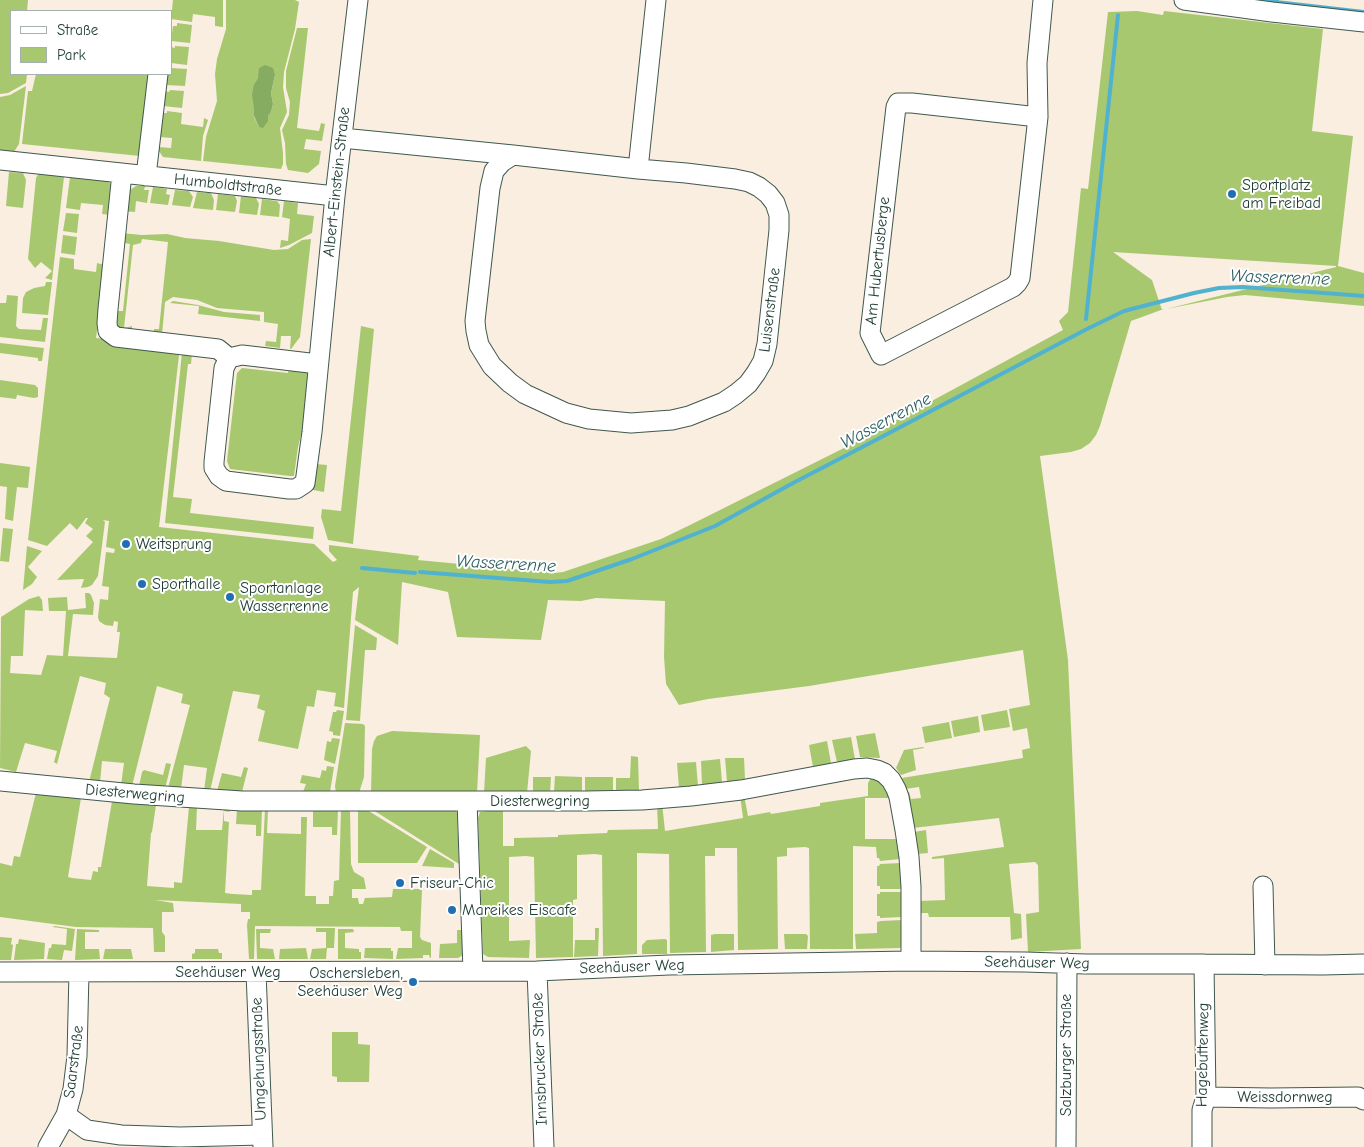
<!DOCTYPE html>
<meta charset="utf-8">
<style>
body{margin:0}
#map{position:relative;width:1364px;height:1147px;overflow:hidden;background:#f9eedf;font-family:"Comic Neue",sans-serif}
canvas{display:block}
.legend{position:absolute;left:10px;top:10px;width:162px;height:65px;box-sizing:border-box;background:#fff;border:1px solid #a5b1ae;margin:0;padding:6px 9px;list-style:none;font-size:15px;color:#1f3d34}
.legend li{display:flex;align-items:center;gap:10px;height:25px}
.legend b{width:25px;border:1px solid #a5b1ae}
</style>
<div id="map">
<canvas width="1364" height="1147"></canvas>
<ul class="legend">
<li><b style="height:6px;background:#fff"></b>Straße</li>
<li><b style="height:14px;background:#a8c870"></b>Park</li>
</ul>
</div>
<script>
const ctx = document.querySelector('canvas').getContext('2d');
ctx.lineJoin = 'round';
function paint(path, color) { ctx.fillStyle = color; ctx.fill(path, 'evenodd'); }
const poly = rows => new Path2D(rows.map(r => 'M' + r).join(''));
function trace(path, color, width, dash) { ctx.strokeStyle = color; ctx.lineWidth = width; ctx.lineCap = dash ? 'butt' : 'round'; ctx.setLineDash(dash || []); ctx.stroke(path); }
function drawText(font, color, halo, rows, align = 'center') {
  ctx.font = font + ' "Comic Neue",sans-serif'; ctx.lineWidth = 4; ctx.setLineDash([]); ctx.textBaseline = 'middle'; ctx.strokeStyle = halo; ctx.fillStyle = color; for (const [text, x, y, turn = 0] of rows) {
    ctx.save(); ctx.translate(x, y); ctx.rotate((+turn || 0) * Math.PI / 180); ctx.textAlign = isNaN(turn) ? turn : align; if (halo) ctx.strokeText(text, 0, 0); ctx.fillText(text, 0, 0); ctx.restore();
  }
}
const green = poly([
 [0,0,28,0,27,11,11,11,11,74,27,74,26,83,8,93,0,94],
 [173,0,223,0,223,27,215,26,215,17,193,14,192,22,171,19],
 [226,0,295,0,299,2,295,29,284,72,283,87,287,112,280,128,283,153,283,164,281,169,203,161,206,137,217,101,215,74,217,59,226,29],
 [275,75,271,93,273,104,271,112,259,127,254,117,254,84,258,78],
 [1137,11,1163,15,1164,11,1323,29,1312,131,1353,136,1338,266,1364,273,1364,306,1245,295,1227,297,1161,310,1131,321,1100,426,1096,435,1090,443,1081,449,1071,452,1040,456,1068,660,1081,949,1028,952,1026,914,1039,912,1038,865,1035,862,1009,864,1014,913,1021,914,1022,938,1011,940,1010,917,929,917,928,913,919,913,919,901,945,900,944,858,932,859,932,857,1004,847,999,818,913,828,906,792,909,792,911,799,921,798,919,787,905,789,902,778,1023,758,1022,750,1030,748,1027,728,1013,731,1009,709,1030,705,1023,650,809,686,708,699,679,705,666,684,664,657,665,601,596,598,581,601,548,600,541,640,457,637,448,592,402,582,398,645,355,620,359,587,353,592,344,708,334,706,336,693,317,690,314,707,307,706,298,749,258,741,265,711,257,708,260,695,233,691,210,791,204,791,207,768,184,765,181,789,168,788,190,705,181,703,183,694,157,686,132,786,121,785,124,763,102,761,100,783,89,782,110,698,104,694,106,683,80,676,57,764,54,762,57,751,25,743,16,772,0,768,1,617,29,599,39,596,42,600,43,611,25,610,23,656,11,656,10,673,41,675,47,655,63,656,66,611,49,611,48,598,67,597,68,610,86,608,85,593,89,593,91,595,94,603,93,615,73,614,68,656,117,658,120,632,117,632,118,622,114,621,113,626,105,625,99,621,98,617,100,599,108,600,109,587,102,586,106,552,114,553,115,549,106,547,109,521,103,520,105,522,98,576,92,585,88,587,81,588,84,579,57,580,93,542,86,536,93,529,85,523,88,518,86,518,77,530,70,523,47,546,28,540,60,257,74,259,74,269,96,272,97,263,105,265,96,338,180,347,159,527,314,544,333,562,337,560,329,551,329,545,419,556,418,560,554,573,563,572,661,539,690,525,854,443,1063,330,1059,321,1068,312,1081,188,1088,189,1108,12],
 [1113,252,1336,266,1336,267,1162,310,1152,280],
 [177,23,192,25,190,43,171,41,173,26,177,26],
 [297,28,308,28,297,128,319,131,321,123,325,124,322,141,306,139,304,149,321,151,319,164,308,173,288,170,286,164,285,143,282,130,289,115,290,102,286,88,286,71],
 [175,46,189,47,187,65,171,63,171,47,175,48],
 [172,68,187,69,185,86,166,85,167,74,171,74],
 [36,74,151,74,140,156,22,144,28,91,32,91],
 [26,86,19,144,14,152,0,150,0,97,10,95],
 [170,90,184,91,182,108,163,106,165,91,169,92],
 [167,111,182,113,181,124,203,127,204,118,208,120,203,136,201,161,163,157,159,151,159,147,171,148,172,138,160,137,163,113,167,113],
 [9,172,23,173,26,180,23,208,6,206],
 [39,173,64,177,52,280,45,278,52,271,41,262,35,268,28,259,36,178],
 [70,177,104,180,110,183,112,187,111,215,102,214,103,205,81,203,80,210,66,208],
 [136,186,145,186,144,190,149,190,147,203,136,201,135,212,123,211,130,190],
 [153,187,167,189,166,194,170,195,168,205,150,203],
 [175,190,189,191,193,197,190,207,172,205],
 [197,192,211,193,214,200,213,210,193,208],
 [218,194,235,196,237,201,235,212,216,210],
 [241,196,256,198,259,204,257,215,239,213],
 [262,199,277,201,280,205,279,217,260,215],
 [284,201,298,203,297,214,314,216,312,233,289,245,280,248,281,240,288,241,290,219,282,217],
 [66,213,79,214,77,233,63,231],
 [121,233,142,235,167,234,185,238,219,241,274,250,288,249,302,240,311,239,300,337,291,349,290,349,291,336,281,336,280,348,265,346,266,341,276,342,278,324,264,322,264,312,217,308,197,300,173,297,165,302,162,335,154,335,154,329,159,329,168,242,142,239,141,243,133,245,124,328,132,326,132,332,123,332,115,326,115,311,123,311,130,244,119,242],
 [63,235,77,237,75,255,61,253],
 [46,282,52,282,48,315,22,313,23,298,26,292,34,288,45,286],
 [7,295,18,296,16,326,19,329,41,330,43,318,48,318,45,342,0,337,0,303,6,303],
 [173,301,198,305,224,312,260,315,260,321,198,314,199,306,170,303],
 [361,326,374,329,353,544,328,540,321,517,322,509,341,511],
 [0,343,44,348,42,361,38,361,38,358,0,353],
 [182,352,192,353,191,364,188,364,173,497,192,499,190,513,314,527,313,539,165,523],
 [289,365,309,370,303,427,298,447,294,476,290,476,230,469,227,461,237,373,242,368,288,373],
 [0,380,35,385,38,388,38,397,34,398,17,395,16,399,0,397],
 [0,463,30,467,28,488,17,487,13,521,5,519,7,487,0,486],
 [316,464,327,465,324,492,313,490],
 [3,528,13,529,9,562,0,561],
 [27,546,42,551,28,567,37,577,32,584,23,590],
 [355,625,377,638,376,650,365,650,360,721,346,720],
 [337,710,344,711,340,736,333,735,333,732,329,731,333,712,336,712],
 [1007,710,1010,727,984,731,981,715],
 [978,716,980,732,954,737,951,721],
 [949,722,952,738,925,743,922,727],
 [345,723,363,724,365,726,364,777,359,793,336,793,335,786],
 [392,731,480,735,477,793,371,793,372,749,374,741,377,736],
 [875,733,880,758,860,757,856,736],
 [851,737,855,759,837,762,832,740],
 [332,738,340,739,335,764,324,760,327,741,331,742],
 [827,741,831,763,813,767,809,745],
 [526,746,531,751,527,793,484,793,486,758],
 [923,747,924,748,913,750,916,770,901,775,896,768,904,750],
 [631,756,638,757,639,790,616,792,616,778,630,778],
 [725,758,744,758,745,779,727,782],
 [720,759,722,782,702,785,701,761],
 [696,762,698,786,679,788,677,763],
 [166,763,171,764,165,789,139,786,142,772,144,770,163,775],
 [327,766,334,767,330,792,303,792,306,784,300,783,302,775,320,778,322,770,326,771],
 [244,767,248,768,242,792,217,791,222,773,241,777],
 [873,775,879,778,892,798,865,798,865,839,898,839,900,859,880,861,879,858,877,858,876,847,853,846,853,949,810,949,809,848,805,847,787,848,787,856,777,857,778,949,738,950,737,848,715,848,715,856,705,856,706,952,670,953,669,854,637,853,637,954,603,956,602,855,595,854,577,855,577,899,573,900,573,957,536,958,534,857,526,856,509,857,509,941,530,940,529,958,488,957,483,954,478,818,480,812,503,809,503,846,514,846,514,838,558,837,558,835,607,833,608,830,658,829,657,804,662,803,665,831,743,818,740,795,744,795,748,816,770,812,771,814,820,806,820,803,868,796,868,783],
 [555,776,582,777,582,792,554,792],
 [533,777,551,777,550,793,533,793],
 [585,777,613,777,613,792,585,792],
 [36,793,81,798,68,877,72,878,91,880,93,871,98,872,98,867,101,867,112,801,156,805,152,832,151,833,147,886,174,888,174,882,182,883,189,807,197,807,196,830,222,830,224,809,228,809,230,812,224,811,224,821,229,822,225,893,233,894,252,895,252,890,261,890,265,809,268,809,267,833,301,834,301,817,307,817,305,896,316,896,316,904,329,904,329,896,333,896,334,881,339,880,341,810,350,810,351,864,354,872,364,878,366,889,352,889,352,898,358,898,359,904,363,904,365,898,392,897,393,889,422,889,420,937,422,940,431,943,431,958,430,958,429,955,423,955,423,958,396,959,398,948,412,948,412,931,401,931,400,927,255,926,254,959,249,959,247,925,248,919,250,919,250,912,241,912,241,904,155,900,173,903,174,912,162,912,162,932,165,936,165,952,154,952,153,928,76,927,0,917,0,863,12,866,14,856,20,857],
 [237,809,262,809,261,836,256,836,256,825,236,824],
 [358,809,367,810,427,847,417,863,358,863],
 [313,810,338,810,337,835,332,835,332,827,313,827],
 [373,810,452,810,456,811,457,813,459,864],
 [926,830,928,853,917,854,914,832],
 [430,849,454,863,454,868,422,866],
 [900,863,902,889,880,889,880,886,877,886,877,866,879,866,880,864],
 [880,892,902,892,902,917,880,918,880,916,877,916,877,894,880,894],
 [902,920,903,945,900,948,856,949,855,934,877,933,877,922,881,921],
 [54,926,75,929,72,951,64,950,62,960,47,959,49,948,51,948,52,944,66,945,67,929,53,927],
 [316,928,335,928,334,948,327,948,326,959,310,959,312,949,326,948,326,932,316,932],
 [595,928,599,928,598,956,574,957,575,940,595,940],
 [77,929,99,930,99,932,85,932,85,949,99,949,100,959,75,960],
 [256,929,271,929,270,933,260,933,260,948,273,949,275,959,257,959],
 [338,929,353,929,354,932,345,933,345,948,359,949,359,952,361,952,361,959,338,959],
 [457,930,464,930,465,951,463,955,458,958,439,958,440,944,457,943],
 [715,934,734,934,734,950,711,952,711,935],
 [784,934,806,934,808,936,807,949,785,949],
 [0,937,12,938,11,944,13,945,11,960,0,960],
 [19,939,45,943,44,959,14,960,16,944,18,944],
 [665,939,667,940,667,954,642,954,642,945,647,940],
 [306,948,308,959,279,959,280,949],
 [365,948,391,948,391,951,393,951,393,959,364,958],
 [105,949,131,949,133,959,103,959],
 [195,949,218,949,219,953,222,953,222,959,192,959,192,954,195,953],
 [332,1032,358,1032,358,1044,370,1045,369,1082,337,1082,337,1077,332,1076]
]);
const forest = poly([
 [265,65,273,68,275,75,271,93,273,104,271,112,268,116,268,121,263,128,259,127,254,116,254,108,252,95,254,84,258,78,259,68]
]);
const stream = poly([
 [1263,0,1276,2,1277,0],
 [1276,2,1364,12],
 [1086,319,1118,15],
 [362,568,415,573],
 [420,572,550,582,567,581,632,559,715,526,793,483,872,442,1087,329,1124,311,1194,293,1219,288,1243,287,1364,296]
]);
const minor = poly([
 [1184,0,1272,12,1364,22],
 [1038,117,912,103,898,103,896,107,870,333,881,355,1013,287,1017,283,1020,278,1038,117,1037,63,1043,0],
 [342,138,513,155,638,169,686,173,735,179,749,182,759,187,768,194,775,203,779,215,779,230,767,344,763,361,756,373,748,384,736,394,724,402,689,416,672,420,631,423,589,419,566,413,525,394,510,383,492,366,479,345,476,331,475,321,490,188,494,171,502,162,513,155],
 [0,160,335,196],
 [638,169,656,0],
 [122,173,108,309,107,323,108,331,116,337,218,349,229,358],
 [146,176,158,74],
 [318,364,242,355,229,358,224,368,214,462,214,468,219,476,226,481,289,489,296,489,305,483,312,432,335,196,358,0],
 [0,781,134,794,242,801,586,801,642,800,691,796,741,790,854,769,867,768,877,770,884,773,891,780,896,789,899,797,905,830,909,857,911,887,911,961],
 [467,801,473,971],
 [1263,886,1265,965],
 [537,971,544,1147],
 [0,972,537,971,669,965,911,961,1025,962,1086,964,1204,964,1323,965,1364,964],
 [256,972,263,1147],
 [1206,1097,1271,1098,1358,1097,1364,1100],
 [66,1115,87,1130,121,1135,180,1137,262,1135],
 [48,1147,66,1115,73,1089,77,1056,79,972],
 [1066,1147,1067,963],
 [1202,1147,1202,1110,1206,1097,1204,964]
]);
const markers = [
 [1232,194,5,"#1f6fb2"],
 [126,544,5,"#1f6fb2"],
 [142,584,5,"#1f6fb2"],
 [230,597,5,"#1f6fb2"],
 [400,883,5,"#1f6fb2"],
 [452,910,5,"#1f6fb2"],
 [413,982,5,"#1f6fb2"]
];
const streetNames = [
 ["Albert-Einstein-Straße",337,182,-84],
 ["Humboldtstraße",228,185,6],
 ["Am Hubertusberge",878,261,-84],
 ["Luisenstraße",770,310,-83],
 ["Diesterwegring",135,794,5],
 ["Diesterwegring",540,801],
 ["Seehäuser Weg",1037,963,1],
 ["Seehäuser Weg",632,967,-2],
 ["Seehäuser Weg",228,972],
 ["Salzburger Straße",1066,1055,-90],
 ["Hagebuttenweg",1203,1055,-89],
 ["Umgehungsstraße",259,1059,-92],
 ["Innsbrucker Straße",540,1059,-92],
 ["Saarstraße",74,1062,-83],
 ["Weissdornweg",1285,1097]
];
const poiNames = [
 ["Sportplatz",1242,185],
 ["am Freibad",1242,203],
 ["Weitsprung",136,544],
 ["Sporthalle",152,584],
 ["Sportanlage",240,588],
 ["Wasserrenne",240,606],
 ["Friseur-Chic",410,883],
 ["Mareikes Eiscafe",462,910],
 ["Oschersleben,",403,973,"right"],
 ["Seehäuser Weg",403,991,"right"]
];
const waterNames = [
 ["Wasserrenne",1280,278,2],
 ["Wasserrenne",886,421,-28],
 ["Wasserrenne",506,564,3]
];
paint(green, '#a8c870');
paint(forest, '#86ac62');
trace(stream, '#50b2cf', 4);
trace(minor, '#40584e', 21);
trace(minor, '#fff', 19);
for (const [x, y, r, color] of markers) { const dot = new Path2D(); dot.arc(x, y, r, 0, 2 * Math.PI); ctx.fillStyle = color; ctx.fill(dot); trace(dot, '#fff', 2); }
drawText('16px', '#1f3d34', '#fff', streetNames);
drawText('16px', '#1f3d34', '#fff', poiNames, 'left');
drawText('italic 18px', '#2e6062', '#fff', waterNames);
</script>
